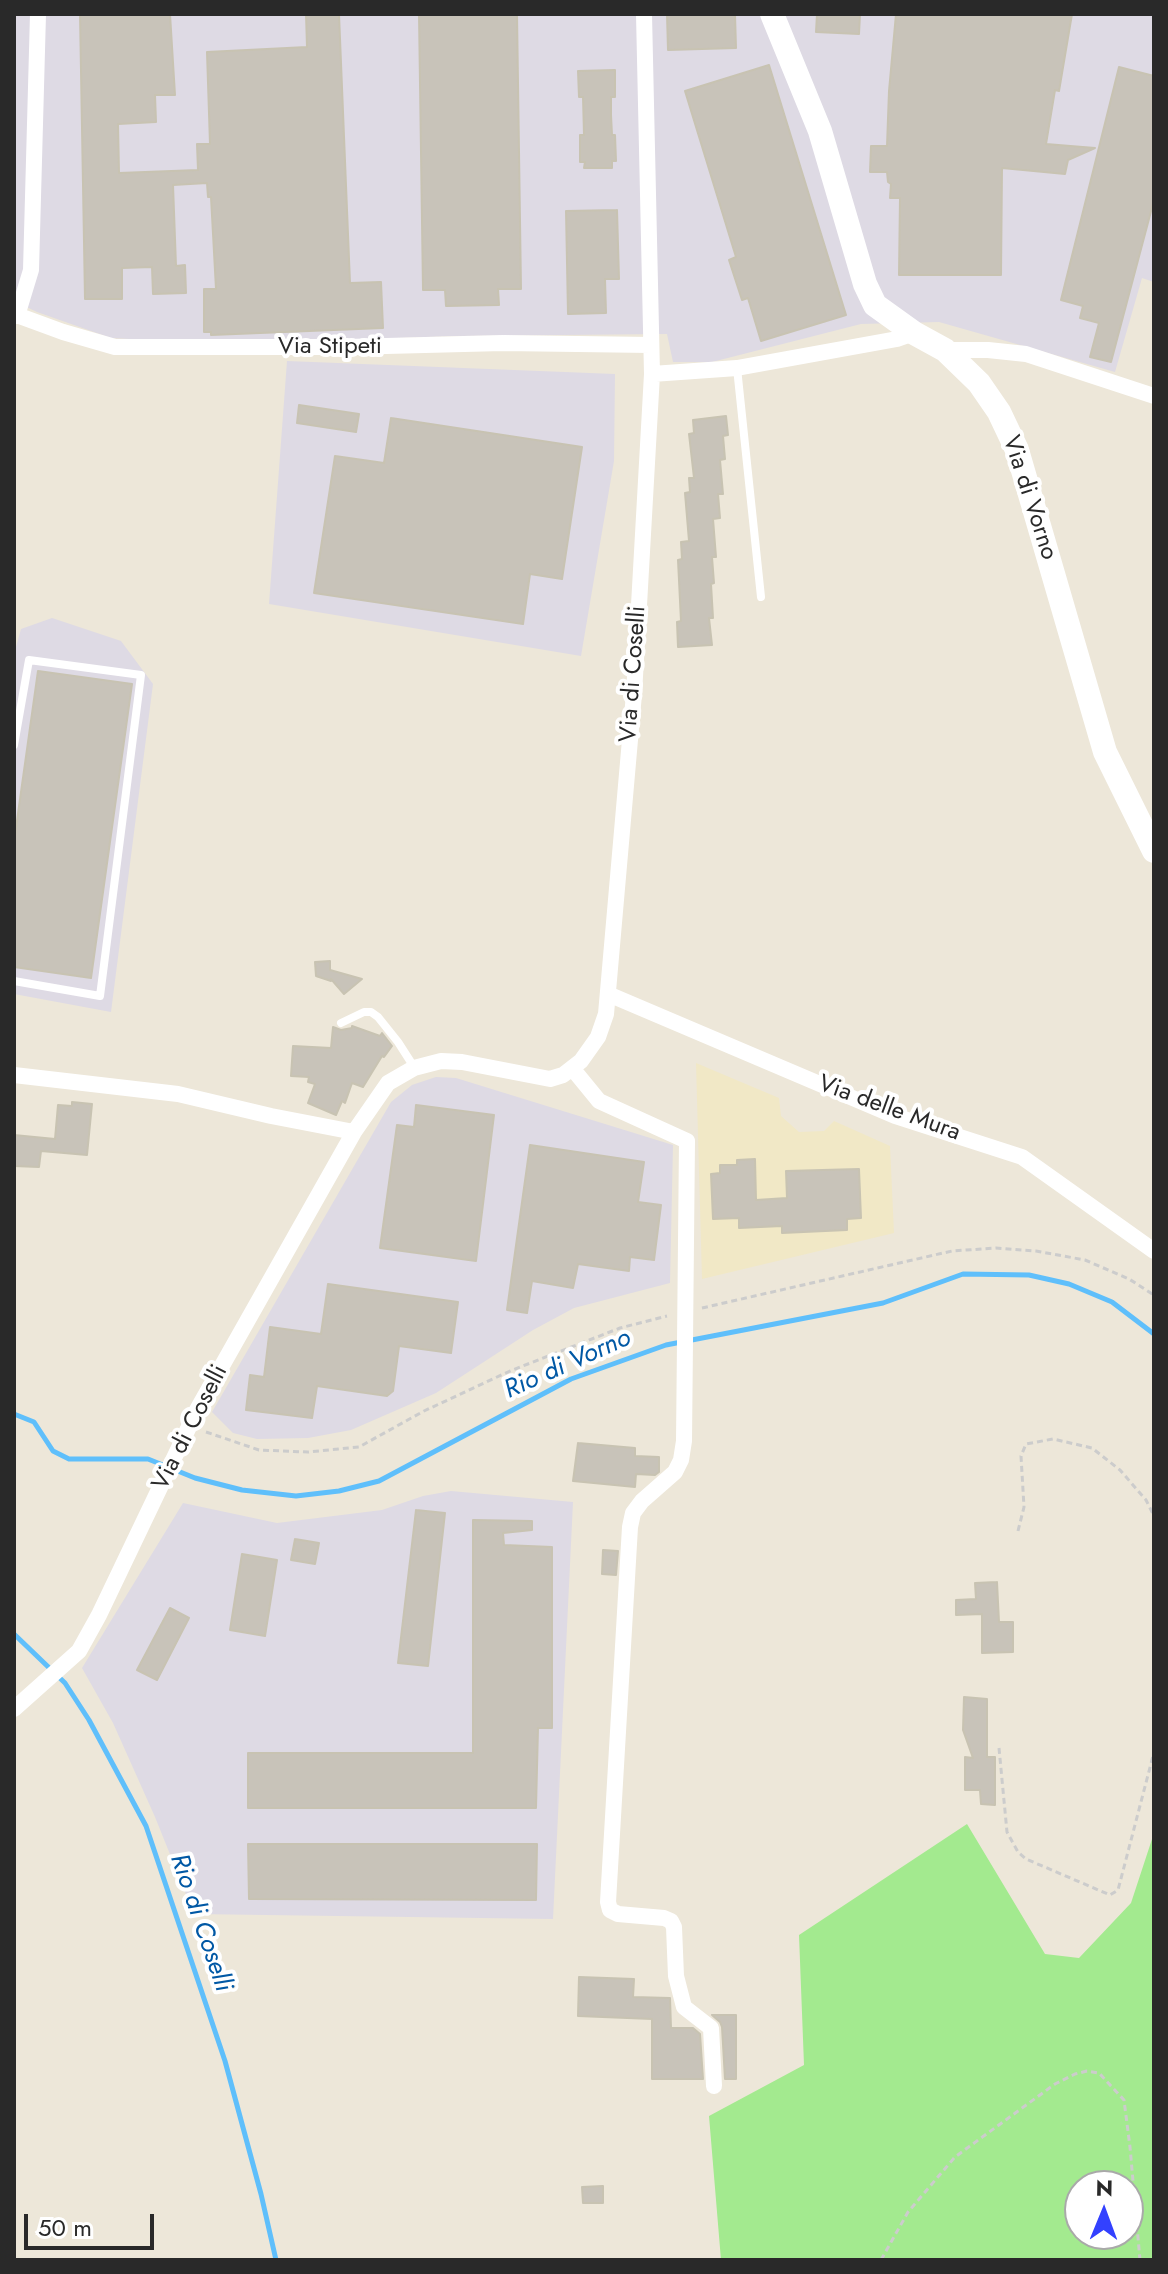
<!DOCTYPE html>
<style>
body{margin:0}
#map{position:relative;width:1168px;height:2274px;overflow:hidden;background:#ede7d9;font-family:Jost,sans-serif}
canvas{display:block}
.frame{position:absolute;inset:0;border:16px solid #292929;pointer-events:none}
.north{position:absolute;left:1064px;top:2170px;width:80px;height:80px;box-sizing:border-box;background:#fff;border:2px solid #a9a9a9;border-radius:50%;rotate:1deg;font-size:22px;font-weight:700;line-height:32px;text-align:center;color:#292929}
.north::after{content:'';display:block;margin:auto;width:28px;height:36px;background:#3341ff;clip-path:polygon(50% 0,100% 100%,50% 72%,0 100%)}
.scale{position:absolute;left:24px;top:2214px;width:130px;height:36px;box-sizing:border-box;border:4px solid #292929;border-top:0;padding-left:10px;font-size:24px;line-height:28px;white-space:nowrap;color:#292929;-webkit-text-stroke:6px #fff;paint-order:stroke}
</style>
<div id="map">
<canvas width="1168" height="2274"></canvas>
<div class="frame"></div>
<div class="north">N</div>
<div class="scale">50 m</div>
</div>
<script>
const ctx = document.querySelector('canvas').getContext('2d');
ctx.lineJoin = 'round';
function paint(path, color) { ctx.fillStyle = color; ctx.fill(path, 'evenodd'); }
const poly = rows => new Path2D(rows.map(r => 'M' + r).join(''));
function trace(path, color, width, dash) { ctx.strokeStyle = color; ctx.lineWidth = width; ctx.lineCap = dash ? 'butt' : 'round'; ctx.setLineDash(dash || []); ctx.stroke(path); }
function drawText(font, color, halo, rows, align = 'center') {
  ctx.font = font + ' Jost,sans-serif'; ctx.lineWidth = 8; ctx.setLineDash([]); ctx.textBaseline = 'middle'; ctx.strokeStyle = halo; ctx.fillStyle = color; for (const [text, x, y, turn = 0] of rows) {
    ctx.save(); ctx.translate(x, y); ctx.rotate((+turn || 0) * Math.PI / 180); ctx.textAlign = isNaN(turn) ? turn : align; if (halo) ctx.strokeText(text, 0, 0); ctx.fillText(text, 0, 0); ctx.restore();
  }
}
const industrial = poly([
 [14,14,1154,14,1154,282,1142,278,1115,372,939,322,861,324,712,362,673,362,667,334,455,336,223,344,111,338,37,312,14,301],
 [287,361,615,374,614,461,581,656,269,604],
 [52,618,121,641,153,684,111,1012,14,994,14,654,21,629],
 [436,1077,456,1078,673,1145,670,1283,574,1308,533,1330,436,1393,351,1430,308,1438,257,1439,233,1433,212,1412,391,1102,412,1085],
 [451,1491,573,1502,553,1919,194,1914,155,1817,113,1723,82,1668,183,1503,277,1523,382,1510,423,1496]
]);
const education = poly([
 [696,1063,779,1098,781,1116,799,1132,824,1131,834,1121,890,1146,894,1233,702,1279]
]);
const green = poly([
 [967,1824,1045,1954,1079,1958,1131,1903,1154,1833,1154,2260,721,2260,709,2116,804,2065,799,1935],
 [1080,2186,1128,2186,1128,2234,1080,2234]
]);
const stream = poly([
 [14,1414,34,1422,53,1451,69,1459,148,1459,195,1478,242,1490,296,1496,339,1491,379,1481,571,1379,666,1345,883,1303,963,1274,1029,1275,1069,1284,1112,1302,1154,1334],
 [14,1634,65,1683,89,1720,146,1826,225,2061,261,2194,276,2260]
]);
const building = poly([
 [80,14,170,14,175,95,155,95,156,122,118,124,119,173,198,170,197,144,210,144,207,52,307,47,306,14,339,14,350,283,381,282,383,328,211,335,211,332,204,332,204,289,216,289,211,197,208,197,207,183,173,185,176,266,185,265,186,293,153,294,152,267,122,268,122,299,85,299,80,14],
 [419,14,517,14,521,289,498,289,499,305,446,306,445,290,423,290,419,14],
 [667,14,735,14,736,48,668,50,667,14],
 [817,14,860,14,859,34,816,32,817,14],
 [896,14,1072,14,1059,91,1055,90,1046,144,1095,148,1068,160,1065,174,1002,168,1001,275,899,275,900,198,890,198,891,184,888,182,887,172,870,172,871,146,887,146,889,91,896,14],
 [769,65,846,315,761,341,748,298,742,300,729,260,736,257,685,91,769,65],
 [1119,67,1154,76,1154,200,1111,362,1090,357,1099,323,1080,318,1083,306,1061,300,1119,67],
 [615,70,615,97,611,97,611,115,612,135,615,135,616,161,612,161,612,168,584,168,585,162,580,162,580,135,584,135,583,97,579,97,578,71,615,70],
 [617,210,619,279,605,279,606,313,568,314,566,211,617,210],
 [299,405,359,414,356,432,297,423,299,405],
 [726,416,728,435,723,436,725,459,720,460,723,494,718,494,720,518,713,519,716,557,712,557,714,583,711,584,713,618,709,618,712,645,678,647,677,622,681,621,678,560,682,559,681,542,689,541,685,493,690,492,689,478,694,478,689,434,694,433,693,420,726,416],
 [391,418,582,447,562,579,530,574,523,624,314,593,335,456,384,463,391,418],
 [38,671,132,684,91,978,14,967,14,842,38,671],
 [330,961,330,970,362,979,344,994,331,979,331,981,316,976,315,962,330,961],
 [352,1026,380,1036,382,1033,392,1046,384,1057,382,1056,363,1087,352,1083,345,1103,342,1101,336,1115,308,1103,315,1084,308,1082,309,1077,291,1076,293,1046,331,1048,333,1027,341,1030,352,1028,352,1026],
 [72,1102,92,1104,87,1155,41,1151,39,1167,14,1166,14,1135,55,1139,58,1105,72,1106,72,1102],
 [416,1105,494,1115,476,1261,380,1248,397,1125,414,1127,416,1105],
 [530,1145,644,1162,638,1202,661,1205,654,1260,630,1257,629,1271,578,1264,573,1288,532,1281,527,1313,507,1310,530,1145],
 [755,1159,756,1200,787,1198,786,1171,859,1169,861,1218,847,1219,847,1230,782,1233,782,1226,739,1228,739,1218,713,1219,711,1174,720,1173,720,1165,737,1165,737,1160,755,1159],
 [328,1284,458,1302,451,1353,399,1346,393,1391,387,1396,317,1386,312,1418,246,1410,250,1375,264,1377,270,1327,321,1334,328,1284],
 [578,1443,635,1448,635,1456,659,1457,659,1472,655,1475,636,1474,635,1487,573,1481,578,1443],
 [416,1510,445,1513,428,1666,398,1663,416,1510],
 [473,1520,532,1521,532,1530,503,1533,504,1545,552,1547,552,1728,538,1728,536,1808,248,1808,248,1753,473,1753,473,1520],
 [295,1539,319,1543,315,1564,291,1560,295,1539],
 [603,1550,618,1551,616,1575,602,1574,603,1550],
 [242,1554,277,1560,265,1636,230,1630,242,1554],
 [997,1582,999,1622,1013,1622,1013,1652,982,1653,982,1614,956,1615,956,1600,976,1599,975,1583,997,1582],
 [170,1608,189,1618,157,1680,137,1670,170,1608],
 [964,1697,987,1699,987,1757,995,1757,995,1805,981,1804,980,1790,965,1790,965,1757,973,1758,963,1730,964,1697],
 [248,1844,537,1844,536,1900,249,1899,248,1844],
 [579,1977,634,1979,633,1997,670,1998,671,2028,693,2028,700,2034,703,2079,652,2079,652,2019,578,2016,579,1977],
 [712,2015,736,2015,736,2079,725,2079,722,2027,720,2022,712,2015],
 [603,2186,603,2203,583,2203,582,2187,603,2186]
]);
const path = poly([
 [702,1308,952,1251,996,1248,1036,1251,1085,1260,1129,1279,1154,1295],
 [206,1432,259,1450,308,1452,359,1447,424,1411,510,1371,620,1328,667,1316],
 [1018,1531,1024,1507,1021,1456,1026,1444,1053,1439,1092,1448,1120,1470,1146,1500,1154,1516],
 [999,1748,1007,1832,1018,1852,1026,1859,1110,1895,1118,1890,1154,1752],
 [881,2260,908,2212,955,2157,1055,2084,1075,2074,1087,2071,1099,2073,1124,2100,1130,2147,1140,2260]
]);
const lane = poly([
 [737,368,761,597],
 [14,745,29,660,141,675,100,996,14,981],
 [341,1023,364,1012,371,1012,378,1017,398,1042,414,1067]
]);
const street = poly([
 [14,314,63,332,115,347,347,347,503,343,651,345],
 [17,316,31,270,38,14],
 [945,350,988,350,1026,354,1154,396],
 [652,374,737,368,897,339,914,333],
 [608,994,895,1116,1022,1157,1154,1251],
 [572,1068,599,1101,687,1141,684,1441,681,1460,675,1472,642,1501,633,1513,630,1527,608,1902,610,1910,618,1914,664,1918,671,1921,674,1927,676,1976,684,2007,711,2028,714,2086],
 [14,1075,178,1094,271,1116,354,1132],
 [14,1709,79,1651,99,1615,197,1410,354,1132,388,1083,414,1068,441,1061,462,1062,550,1079,563,1075,581,1061,598,1037,606,1014,634,694,652,374,644,14]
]);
const secondary = poly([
 [772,14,820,131,865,284,875,305,914,333,945,350,979,383,999,412,1017,450,1105,752,1154,851]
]);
const streetNames = [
 ["Via Stipeti",330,347],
 ["Via di Vorno",1029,498,72],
 ["Via di Coselli",634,674,-86],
 ["Via delle Mura",889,1109,20],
 ["Via di Coselli",191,1428,-63]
];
const waterNames = [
 ["Rio di Vorno",568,1365,-24],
 ["Rio di Coselli",200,1923,71]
];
paint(industrial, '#dedae4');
paint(education, '#f1e8c6');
paint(green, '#a3ea8f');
trace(stream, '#5fbffb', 5);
paint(building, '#c8c3b9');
trace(building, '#c8c3b2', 2);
trace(path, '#ccc', 3, [6, 4]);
trace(lane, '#fff', 8);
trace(street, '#fff', 16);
trace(secondary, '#fff', 24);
drawText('24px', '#292929', '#fff', streetNames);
drawText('italic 26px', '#0058a5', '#fff', waterNames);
</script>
